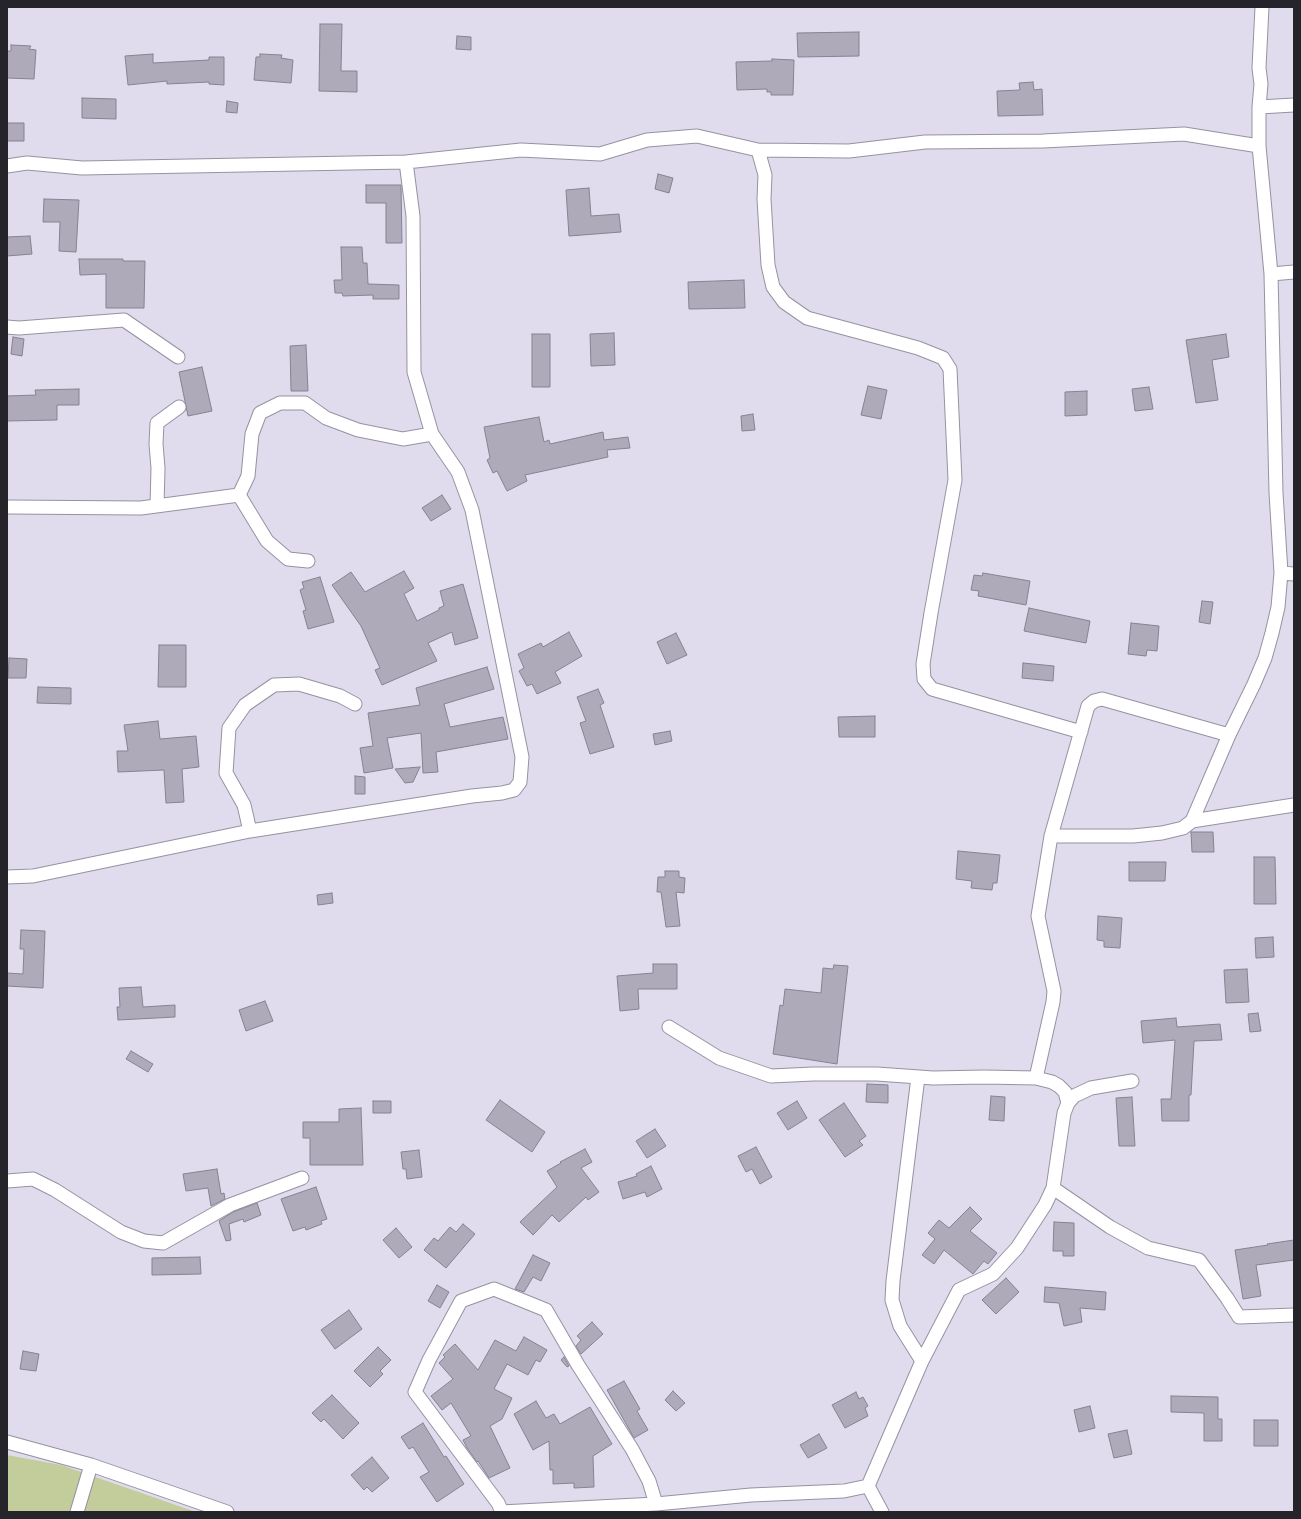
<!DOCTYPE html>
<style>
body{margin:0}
#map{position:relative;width:1301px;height:1519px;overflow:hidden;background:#e0dced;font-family:Ubuntu,sans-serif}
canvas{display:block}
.frame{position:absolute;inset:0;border:8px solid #25242a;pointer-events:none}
</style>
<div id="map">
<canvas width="1301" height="1519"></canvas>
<div class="frame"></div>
</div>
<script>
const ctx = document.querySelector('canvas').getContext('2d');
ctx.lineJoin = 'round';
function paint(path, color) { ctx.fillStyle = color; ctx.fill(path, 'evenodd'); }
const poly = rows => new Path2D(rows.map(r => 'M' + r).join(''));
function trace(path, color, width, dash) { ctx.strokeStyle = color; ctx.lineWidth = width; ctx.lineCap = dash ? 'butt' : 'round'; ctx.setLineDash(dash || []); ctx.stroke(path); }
const green = poly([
 [7,1455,61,1465,196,1512,7,1512]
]);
const building = poly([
 [320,24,342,24,341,71,357,71,357,92,319,91,320,24],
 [859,32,859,56,798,57,797,33,859,32],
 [457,36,471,37,471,50,456,49,457,36],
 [11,45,31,46,29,49,36,50,34,79,7,78,7,51,11,51,11,45],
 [153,54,153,63,209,60,209,57,224,57,224,85,209,84,209,82,167,84,167,81,128,85,125,56,153,54],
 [260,54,282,55,281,58,293,60,291,83,254,80,256,57,260,57,260,54],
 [772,59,794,60,793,95,771,95,771,92,767,92,767,89,737,90,736,62,772,61,772,59],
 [1033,82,1034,90,1042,89,1043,115,998,116,997,91,1020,90,1019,83,1033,82],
 [82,98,116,99,116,119,82,118,82,98],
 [227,101,238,103,237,113,226,112,227,101],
 [7,123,24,123,24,141,7,141,7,123],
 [658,174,673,178,669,193,655,189,658,174],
 [366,185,401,185,402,243,386,243,386,203,366,203,366,185],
 [589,188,591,216,619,214,621,232,569,236,566,190,589,188],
 [44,199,79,200,76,252,59,251,60,222,43,222,44,199],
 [30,236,32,254,7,256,7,237,30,236],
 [341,247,362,247,363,263,367,263,368,284,399,285,399,299,373,299,373,295,343,296,342,293,335,293,334,280,342,280,341,247],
 [79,259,123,259,123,261,145,261,144,308,106,308,106,274,80,275,79,259],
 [744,280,745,308,689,309,688,282,744,280],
 [614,333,615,365,591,366,590,334,614,333],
 [532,334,550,334,550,387,532,387,532,334],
 [1226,334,1229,357,1212,360,1218,400,1196,403,1186,340,1226,334],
 [13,337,24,339,22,356,11,354,13,337],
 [306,345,308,391,291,391,290,346,306,345],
 [202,367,212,411,188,416,179,372,202,367],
 [868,386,887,390,881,419,861,415,868,386],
 [1149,387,1153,409,1135,411,1132,389,1149,387],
 [79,389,79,405,57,405,57,420,7,421,7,396,36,395,35,390,79,389],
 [1087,391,1087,415,1065,416,1065,392,1087,391],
 [753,414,755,430,742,431,741,416,753,414],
 [539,417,544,442,549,440,550,444,603,432,604,440,628,437,630,448,607,450,608,457,525,475,527,481,507,491,497,471,493,473,487,460,490,458,484,427,539,417],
 [442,495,451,509,431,521,422,508,442,495],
 [404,571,414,588,404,594,417,621,439,610,439,608,444,606,440,591,463,584,478,638,455,645,452,632,428,643,437,661,382,685,375,670,380,668,361,626,332,585,351,572,365,592,404,571],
 [983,573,1030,581,1026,605,978,596,979,591,971,590,974,575,982,576,983,573],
 [320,577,334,622,308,629,303,611,306,610,300,590,304,588,302,582,320,577],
 [1202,601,1213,602,1210,624,1199,622,1202,601],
 [1029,608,1090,621,1086,643,1024,631,1029,608],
 [1131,623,1159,626,1157,651,1147,650,1146,656,1128,654,1131,623],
 [569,632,582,656,555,672,561,683,537,694,532,684,527,686,519,671,524,668,518,654,541,643,543,647,569,632],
 [676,633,687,655,667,664,657,642,676,633],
 [159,645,186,645,186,687,158,687,159,645],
 [9,658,27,659,26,678,8,678,9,658],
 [1023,663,1054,666,1053,681,1022,678,1023,663],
 [487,667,494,689,444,704,450,727,503,717,508,739,436,752,438,772,423,773,421,733,387,738,393,768,364,773,360,748,373,746,368,713,420,705,416,688,487,667],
 [38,687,71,688,71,704,37,703,38,687],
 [598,689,604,703,600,705,614,747,590,754,580,723,586,721,577,697,598,689],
 [875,716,875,737,839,737,838,717,875,716],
 [158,721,160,739,196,736,199,767,182,769,184,802,166,803,164,770,118,772,117,751,128,751,124,725,158,721],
 [670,731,672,741,655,745,653,734,670,731],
 [420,767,413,782,405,783,395,769,420,767],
 [355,776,365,777,365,794,355,794,355,776],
 [1191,832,1213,832,1214,852,1192,852,1191,832],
 [958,851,1000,855,997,883,993,883,992,890,971,888,972,881,956,879,958,851],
 [1254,857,1275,857,1276,904,1254,904,1254,857],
 [1129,862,1166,862,1165,881,1129,881,1129,862],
 [665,871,679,871,679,877,685,878,684,893,676,892,680,926,666,927,661,892,657,892,658,877,665,877,665,871],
 [332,893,333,903,318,905,317,895,332,893],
 [1098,916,1122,918,1120,948,1104,947,1104,941,1097,940,1098,916],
 [21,930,45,931,43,988,7,986,7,973,23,974,24,949,20,949,21,930],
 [1273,937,1274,957,1256,958,1255,938,1273,937],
 [653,964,677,964,677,989,638,989,639,1009,620,1011,617,976,653,973,653,964],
 [834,965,848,966,837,1064,773,1054,780,1005,783,1006,785,989,821,993,823,968,833,969,834,965],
 [1247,969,1249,1002,1226,1003,1224,970,1247,969],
 [141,987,143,1007,175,1005,175,1017,118,1020,117,1007,120,1007,119,988,141,987],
 [265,1001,273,1021,246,1031,239,1010,265,1001],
 [1258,1013,1261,1031,1250,1032,1248,1014,1258,1013],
 [1176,1018,1177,1027,1220,1024,1222,1040,1194,1041,1191,1095,1189,1095,1189,1121,1162,1121,1161,1099,1171,1099,1175,1040,1143,1043,1141,1021,1176,1018],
 [131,1051,153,1064,148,1072,126,1059,131,1051],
 [867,1084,888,1085,888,1103,866,1102,867,1084],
 [991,1096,1005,1097,1004,1121,989,1120,991,1096],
 [1132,1097,1135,1146,1119,1146,1116,1098,1132,1097],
 [500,1100,545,1132,532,1152,486,1120,500,1100],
 [373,1101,391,1101,391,1113,373,1113,373,1101],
 [797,1101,807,1118,788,1130,777,1113,797,1101],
 [844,1103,866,1136,859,1141,863,1145,845,1157,819,1120,844,1103],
 [361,1108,363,1165,310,1165,310,1138,303,1138,303,1122,339,1122,339,1109,361,1108],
 [655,1129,666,1146,647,1158,636,1141,655,1129],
 [756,1147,772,1177,760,1184,752,1169,746,1172,738,1156,756,1147],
 [585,1149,592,1162,581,1168,599,1192,588,1200,586,1197,559,1222,552,1215,533,1235,520,1222,557,1187,547,1171,561,1163,560,1162,585,1149],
 [419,1150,422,1177,407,1179,406,1169,403,1169,401,1152,419,1150],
 [651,1166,662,1189,647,1197,645,1192,623,1199,618,1182,637,1176,636,1174,651,1166],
 [217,1169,221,1194,224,1193,225,1199,211,1206,208,1188,186,1191,183,1174,217,1169],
 [316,1187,327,1219,321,1221,322,1224,306,1230,305,1227,293,1231,281,1199,316,1187],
 [257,1203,261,1215,244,1222,243,1219,229,1224,231,1240,226,1241,219,1221,233,1212,257,1203],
 [970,1207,982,1219,970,1231,997,1253,988,1264,984,1261,973,1274,944,1250,934,1264,922,1255,935,1239,928,1233,939,1220,949,1228,970,1207],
 [1054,1222,1074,1223,1074,1256,1063,1256,1063,1251,1053,1251,1054,1222],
 [463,1224,475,1234,446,1268,424,1250,434,1238,438,1241,450,1227,456,1232,463,1224],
 [396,1228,412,1247,399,1258,383,1240,396,1228],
 [1294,1240,1294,1260,1256,1265,1261,1296,1243,1299,1235,1250,1268,1245,1267,1244,1294,1240],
 [533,1255,550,1263,541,1281,533,1277,524,1292,515,1289,533,1255],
 [200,1257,201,1274,152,1275,152,1258,200,1257],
 [1006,1278,1019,1292,996,1314,982,1300,1006,1278],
 [437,1285,449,1292,440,1308,428,1301,437,1285],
 [1045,1287,1106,1292,1105,1310,1080,1308,1082,1322,1064,1326,1059,1303,1044,1302,1045,1287],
 [349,1310,362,1329,335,1349,321,1330,349,1310],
 [592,1322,603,1334,581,1354,576,1346,581,1340,577,1336,592,1322],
 [524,1337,547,1350,540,1362,536,1360,528,1375,507,1364,494,1389,512,1398,502,1419,490,1426,510,1468,489,1478,478,1461,477,1462,467,1448,463,1440,471,1436,451,1403,442,1410,431,1396,453,1379,439,1363,445,1357,443,1355,455,1344,478,1370,495,1340,516,1351,524,1337],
 [378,1347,391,1360,380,1371,383,1374,370,1387,354,1371,378,1347],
 [23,1351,39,1354,36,1371,20,1369,23,1351],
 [564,1357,569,1366,567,1367,561,1360,564,1357],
 [624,1381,640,1409,637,1411,648,1430,634,1438,607,1390,624,1381],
 [673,1391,685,1403,676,1411,665,1400,673,1391],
 [856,1392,859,1399,863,1397,868,1406,865,1408,868,1416,845,1428,832,1405,856,1392],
 [332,1395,359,1423,343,1439,324,1419,321,1422,312,1413,332,1395],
 [1171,1396,1218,1397,1218,1419,1222,1419,1222,1441,1204,1441,1204,1413,1171,1412,1171,1396],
 [536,1401,546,1418,554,1414,560,1424,590,1407,612,1444,593,1456,594,1487,574,1488,574,1483,553,1484,553,1470,550,1470,549,1441,533,1450,514,1414,536,1401],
 [1090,1406,1095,1428,1079,1432,1074,1410,1090,1406],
 [1254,1420,1278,1420,1278,1446,1254,1446,1254,1420],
 [423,1423,444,1457,446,1456,464,1484,437,1502,420,1477,429,1472,413,1447,409,1449,401,1437,423,1423],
 [1127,1430,1132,1454,1114,1458,1108,1434,1127,1430],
 [819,1434,827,1448,808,1458,800,1445,819,1434],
 [372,1457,389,1478,372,1492,367,1487,364,1490,351,1475,372,1457]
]);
const street = poly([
 [1259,107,1294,105],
 [758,150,765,175,764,199,768,265,773,287,784,302,807,318,918,348,943,358,950,369,955,480,931,613,923,664,924,679,932,689,1081,732],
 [7,166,27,163,82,168,406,162,521,150,600,154,647,140,697,136,758,150,849,151,925,142,1043,141,1184,134,1259,146],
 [1271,274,1294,272],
 [7,327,19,328,124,320,178,357],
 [239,495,248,476,252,434,260,413,280,403,305,403,326,418,358,430,403,439,432,434,414,372,413,216,406,162],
 [239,495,267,541,288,559,308,561],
 [157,506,158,468,156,444,157,423,179,407],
 [7,507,141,508,239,495],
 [1281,573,1294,574],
 [1192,821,1294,805],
 [250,831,244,805,226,773,229,728,245,705,274,685,299,684,340,696,355,704],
 [1051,836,1133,836,1162,833,1183,828,1192,821,1229,735,1254,684,1265,658,1272,633,1278,607,1281,573,1276,493,1271,274,1259,146,1259,107,1261,84,1259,68,1262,7],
 [7,877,33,876,250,831,472,796,502,793,514,790,520,782,522,757,472,510,458,472,432,434],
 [669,1027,719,1058,771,1076,813,1074,877,1074,933,1078,984,1077,1036,1078,1052,1082,1059,1086,1065,1092,1068,1103],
 [918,1077,893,1281,892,1300,900,1326,922,1361],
 [1036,1078,1053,1002,1054,991,1038,916,1051,836,1088,706,1094,701,1102,699,1229,735],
 [7,1181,33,1179,55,1190,121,1232,144,1241,163,1243,230,1205,302,1178],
 [1053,1188,1110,1227,1148,1248,1199,1260,1227,1298,1239,1317,1294,1315],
 [7,1442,91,1465,227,1512],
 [868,1486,922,1361,959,1290,993,1274,1017,1248,1045,1205,1053,1188,1064,1113,1068,1103,1074,1096,1091,1088,1132,1081],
 [868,1486,882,1512],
 [77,1512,91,1465],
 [501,1512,656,1504,751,1495,844,1491,868,1486],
 [502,1512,498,1503,415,1392,429,1360,461,1301,494,1289,546,1310,578,1365,632,1449,649,1481,656,1504]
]);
paint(green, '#c3cd9b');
paint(building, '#aeaaba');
trace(building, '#868292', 1);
trace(street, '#9692a1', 15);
trace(street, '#fff', 13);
</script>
